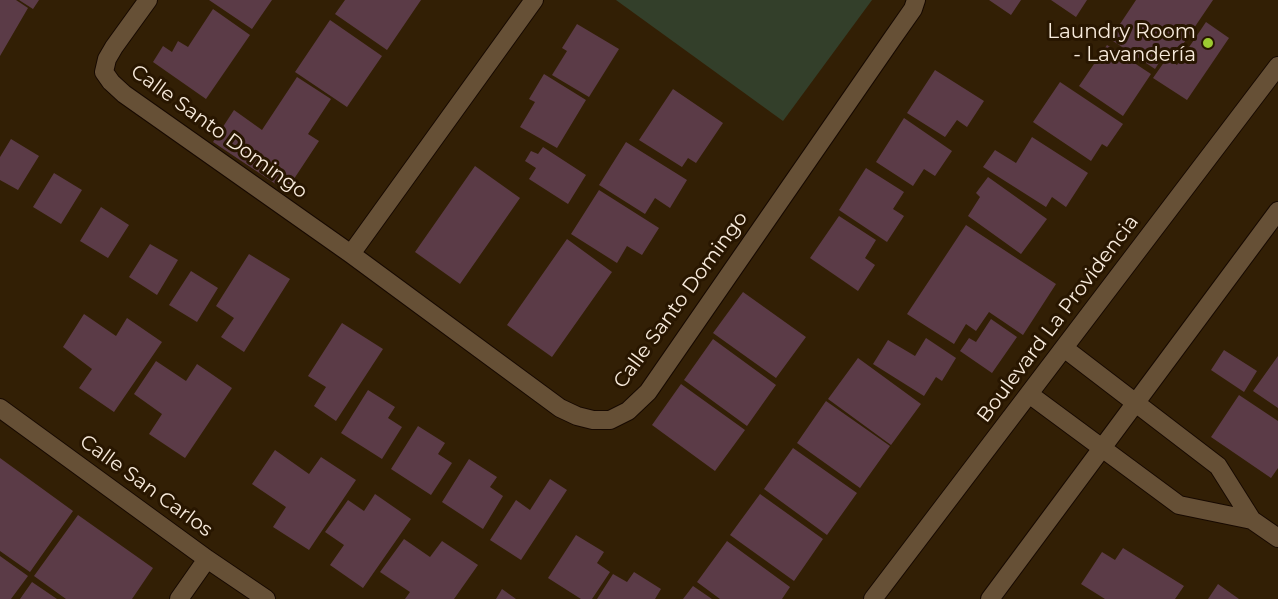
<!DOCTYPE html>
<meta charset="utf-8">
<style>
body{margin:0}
canvas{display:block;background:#321f05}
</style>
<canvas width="1278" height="599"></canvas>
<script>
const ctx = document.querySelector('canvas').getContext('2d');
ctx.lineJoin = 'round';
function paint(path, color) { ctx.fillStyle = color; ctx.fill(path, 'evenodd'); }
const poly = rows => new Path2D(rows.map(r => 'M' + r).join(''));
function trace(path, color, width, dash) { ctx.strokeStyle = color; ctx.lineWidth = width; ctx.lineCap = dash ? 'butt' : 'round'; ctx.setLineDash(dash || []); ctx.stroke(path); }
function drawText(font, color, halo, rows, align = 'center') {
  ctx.font = font + ' Montserrat,sans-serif'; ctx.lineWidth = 6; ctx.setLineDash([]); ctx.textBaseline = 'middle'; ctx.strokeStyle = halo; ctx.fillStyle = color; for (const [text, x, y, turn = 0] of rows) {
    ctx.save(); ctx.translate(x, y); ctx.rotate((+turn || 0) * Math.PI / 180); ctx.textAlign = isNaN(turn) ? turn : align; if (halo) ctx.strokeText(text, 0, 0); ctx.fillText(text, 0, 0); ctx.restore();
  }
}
const green = poly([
 [616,0,872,0,783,121]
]);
const building = poly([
 [0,0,16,0,28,8,0,56],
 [19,0,39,0,33,9],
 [209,0,272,0,252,29],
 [345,0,421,0,387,50,335,14],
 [989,0,1021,0,1011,15],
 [1051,0,1087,0,1076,17],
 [1136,0,1213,0,1175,56,1167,50,1155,69,1110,39],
 [213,9,250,35,206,99,153,62,163,46,172,52,178,41,188,47],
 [330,20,382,56,347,107,295,72],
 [1206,22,1229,38,1187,100,1153,78,1167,58,1177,65],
 [577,24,619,49,589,97,552,75,567,51,562,48],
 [1107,45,1151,74,1123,116,1079,86],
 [935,70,984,101,967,127,957,120,945,137,907,113],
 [544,74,586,100,557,148,520,127,535,102,529,99],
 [297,77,331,99,308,134,319,141,286,191,213,142,234,110,262,130],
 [1060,82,1123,124,1107,147,1102,144,1091,161,1033,122],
 [673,89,723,123,696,163,688,158,682,167,639,140],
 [904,118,952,151,935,176,924,169,913,186,876,162],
 [1032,137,1088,173,1066,207,1052,197,1046,207,983,167,995,150,1016,163],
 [11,139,39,156,18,190,0,180,0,157],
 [626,142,687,180,670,208,655,198,645,214,599,185],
 [543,147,586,175,568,204,529,179,536,168,525,161,531,151,538,154],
 [475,166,520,198,460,284,415,252],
 [866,168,904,192,893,209,904,216,887,242,839,210],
 [54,173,82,190,61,224,33,207],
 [988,177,1047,219,1021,254,968,216,980,197,976,193],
 [599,190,659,228,642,255,627,246,617,263,571,234],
 [101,207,129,225,108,258,80,241],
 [839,216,876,240,865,258,875,265,858,291,810,258],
 [966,225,1056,284,1023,335,989,312,976,331,966,324,954,344,907,314],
 [567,239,612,272,552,357,507,325],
 [150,244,178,260,157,295,129,277],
 [249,254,290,279,244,352,221,337,234,318,216,306],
 [191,271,218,288,197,322,169,305],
 [743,292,806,337,776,378,713,333],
 [84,314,116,336,127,318,162,342,114,412,79,388,92,369,63,347],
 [991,319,1017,337,992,373,960,351,969,338,976,342],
 [342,323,383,349,336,421,314,406,326,387,308,376],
 [926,338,956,358,942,381,936,377,924,396,873,364,888,340,915,356],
 [713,339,776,385,747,426,684,380],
 [1224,350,1257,371,1244,392,1211,370],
 [1278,356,1278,408,1253,391],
 [858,358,921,404,891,445,828,399],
 [156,361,186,381,197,364,232,388,185,458,149,434,162,414,134,394],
 [681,384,745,430,715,471,652,425],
 [368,390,395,407,388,418,402,427,382,459,341,433],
 [1239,395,1278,421,1278,468,1271,478,1211,437],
 [826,401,890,446,860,488,797,443],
 [418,426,445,443,438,454,452,463,431,495,391,469],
 [793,448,857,493,827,535,764,489],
 [275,450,309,474,321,457,356,480,309,550,273,527,286,507,252,484],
 [0,458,73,511,30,572,0,551],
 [469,459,497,477,490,487,503,496,483,529,442,502],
 [550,479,567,490,521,560,490,540,516,500,530,510],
 [375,494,411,519,363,588,330,565,344,545,325,532,348,500,364,511],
 [760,494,823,539,794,581,730,535],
 [78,515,153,568,132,599,66,599,34,576],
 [576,535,604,552,597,563,610,572,592,599,581,599,548,578],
 [404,539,430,557,442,541,478,565,454,599,405,599,410,592,380,572],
 [727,541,790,587,782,599,720,599,697,582],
 [1123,548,1184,586,1175,599,1105,599,1081,584,1102,552,1115,560],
 [0,556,28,576,11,599,0,599],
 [634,572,661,589,655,599,597,599,613,574,627,582],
 [32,582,57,599,20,599],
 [1218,584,1239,599,1208,599],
 [693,586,712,599,683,599],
 [502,589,516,599,496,599]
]);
const street = poly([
 [148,0,114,47,107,59,104,72,111,82,124,94,351,254,560,408,577,416,593,420,610,420,628,411,648,392,892,39,913,9,916,0],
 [351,254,534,0],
 [1064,348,1218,466,1252,520],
 [1029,394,1179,505,1252,520,1278,538],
 [0,408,207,559,266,599],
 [179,599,207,559],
 [873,599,1278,66],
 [990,599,1278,211]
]);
const markers = [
 [1208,43,6,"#9cca31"]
];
const poiNames = [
 ["Laundry Room",1196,32],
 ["- Lavandería",1196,55]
];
const streetNames = [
 ["Calle Santo Domingo",219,132,36],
 ["Calle Santo Domingo",681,300,-54],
 ["Boulevard La Providencia",1058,319,-53],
 ["Calle San Carlos",146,486,36]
];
paint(green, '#333f2a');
paint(building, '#5b3b47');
trace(street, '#170900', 20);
trace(street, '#665036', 18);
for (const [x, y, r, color] of markers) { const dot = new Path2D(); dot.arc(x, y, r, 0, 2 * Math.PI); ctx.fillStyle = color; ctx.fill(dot); trace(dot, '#281600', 2); }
drawText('20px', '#f8ebdc', '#281600', poiNames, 'right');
drawText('20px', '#f8ebdc', '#281600', streetNames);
</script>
